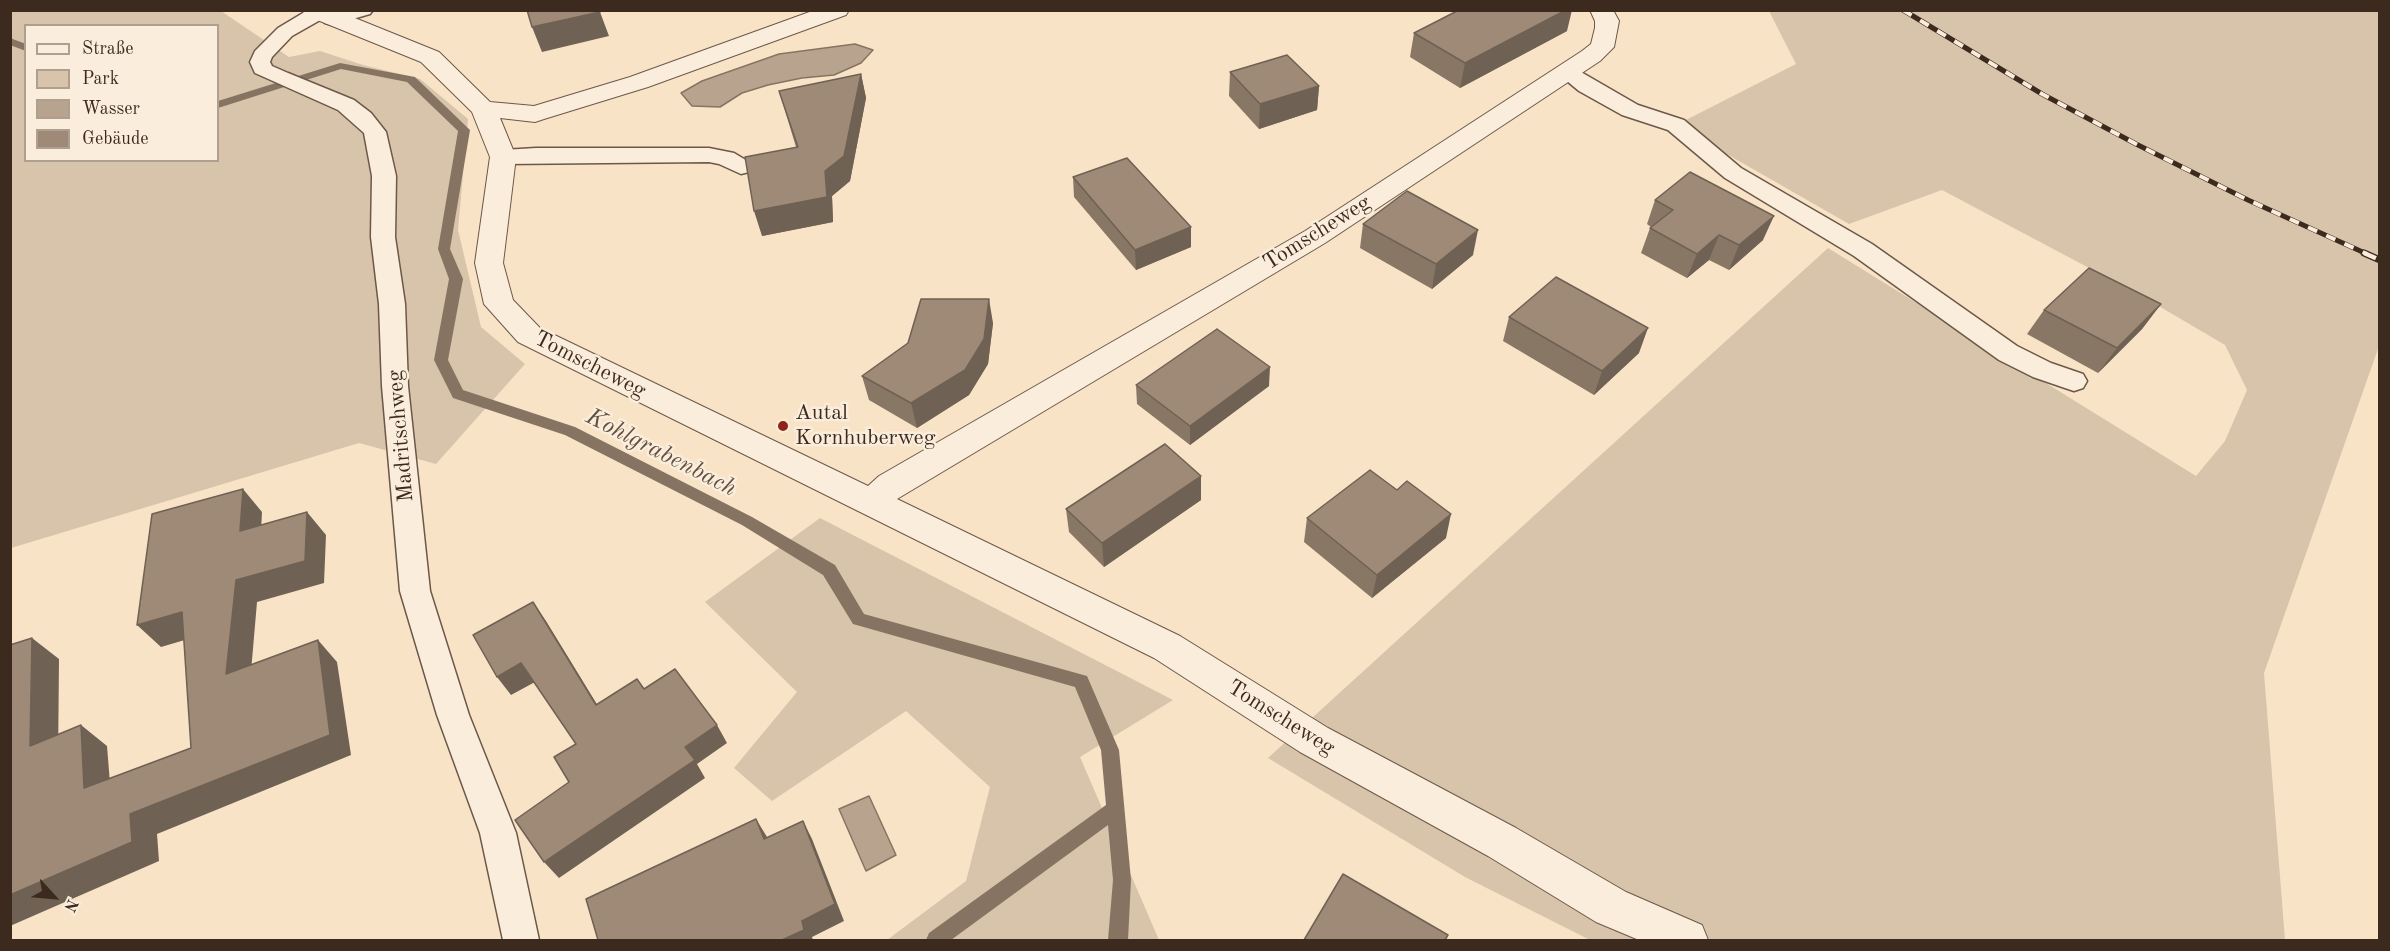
<!DOCTYPE html>
<meta charset="utf-8">
<style>
body{margin:0}
#map{position:relative;width:2390px;height:951px;overflow:hidden;background:#f8e3c7;font-family:"Old Standard TT",serif}
canvas{display:block}
.frame{position:absolute;inset:0;border:12px solid #3d2a1f;pointer-events:none}
.legend{position:absolute;left:24px;top:24px;width:195px;height:138px;box-sizing:border-box;background:#faeddb;border:2px solid #ae9f90;margin:0;padding:8px 10px;list-style:none;font-size:18px;color:#3d2a1f}
.legend li{display:flex;align-items:center;gap:12px;height:30px}
.legend b{width:30px;border:2px solid #ae9f90}
.north{position:absolute;left:24px;top:867px;width:60px;height:60px;-webkit-text-stroke:4px #faeddb;paint-order:stroke;rotate:116deg;font-size:16px;font-weight:700;line-height:24px;text-align:center;color:#3d2a1f}
.north::after{content:'';display:block;margin:auto;width:21px;height:27px;background:#3d2a1f;clip-path:polygon(50% 0,100% 100%,50% 72%,0 100%)}
</style>
<div id="map">
<canvas width="2390" height="951"></canvas>
<div class="frame"></div>
<ul class="legend">
<li><b style="height:8px;background:#faeddb"></b>Straße</li>
<li><b style="height:16px;background:#d8c4aa"></b>Park</li>
<li><b style="height:16px;background:#b8a48e"></b>Wasser</li>
<li><b style="height:16px;background:#9e8a76"></b>Gebäude</li>
</ul>
<div class="north">N</div>
</div>
<script>
const ctx = document.querySelector('canvas').getContext('2d');
ctx.lineJoin = 'round';
function paint(path, color) { ctx.fillStyle = color; ctx.fill(path, 'evenodd'); }
const poly = rows => new Path2D(rows.map(r => 'M' + r).join(''));
function trace(path, color, width, dash) { ctx.strokeStyle = color; ctx.lineWidth = width; ctx.lineCap = dash ? 'butt' : 'round'; ctx.setLineDash(dash || []); ctx.stroke(path); }
function drawText(font, color, halo, rows, align = 'center') {
  ctx.font = font + ' "Old Standard TT",serif'; ctx.lineWidth = 5; ctx.setLineDash([]); ctx.textBaseline = 'middle'; ctx.strokeStyle = halo; ctx.fillStyle = color; for (const [text, x, y, turn = 0] of rows) {
    ctx.save(); ctx.translate(x, y); ctx.rotate((+turn || 0) * Math.PI / 180); ctx.textAlign = isNaN(turn) ? turn : align; if (halo) ctx.strokeText(text, 0, 0); ctx.fillText(text, 0, 0); ctx.restore();
  }
}
const green = poly([
 [11,11,221,11,289,57,320,51,363,65,420,79,468,119,458,230,481,327,525,364,436,464,359,443,11,548],
 [26,26,218,26,218,160,26,160],
 [1769,11,2379,11,2379,346,2264,673,2285,940,1590,940,1465,877,1268,758,1828,248,2196,476,2225,441,2247,390,2225,345,2140,295,1942,190,1849,224,1676,125,1796,64],
 [820,518,1173,700,1080,757,1159,940,887,940,966,881,990,787,906,711,772,801,734,768,797,692,705,602]
]);
const water = poly([
 [855,44,873,50,861,63,834,75,802,78,768,85,742,93,720,107,692,106,681,93,702,81,779,54,855,44],
 [869,796,896,855,866,871,839,809,869,796]
]);
const stream = poly([
 [10,38,26,44,26,51,10,45,10,38],
 [340,63,415,77,470,130,450,249,463,279,448,360,463,390,575,427,752,517,835,565,864,614,1087,676,1119,750,1131,880,1128,940,1108,940,1113,880,1108,825,951,940,926,940,929,933,1106,805,1101,750,1075,687,853,624,823,575,742,525,565,435,453,398,434,360,449,279,438,249,458,131,407,82,341,69,218,108,218,101,340,63]
]);
const lane = poly([
 [308,10,326,10,327,14,339,10,373,10,370,14,332,25,325,23,322,19,292,36,272,57,270,62,272,66,288,73,354,100,371,113,386,132,396,176,395,237,405,304,408,386,430,591,469,715,516,833,539,940,503,940,480,833,437,715,400,591,382,386,379,304,371,237,372,176,364,133,338,110,255,73,250,62,255,51,278,28,308,10],
 [1567,66,1574,68,1638,105,1684,120,1741,168,1872,244,2017,346,2051,363,2083,374,2087,381,2083,388,2074,391,2065,388,2033,377,1999,360,1854,256,1725,178,1668,130,1622,115,1579,91,1556,72,1560,68,1567,66],
 [536,148,709,148,734,153,749,162,752,167,749,172,741,174,719,164,709,162,503,164,495,162,492,157,495,152,503,150,536,148]
]);
const street = poly([
 [302,10,335,10,439,52,490,102,534,106,630,77,815,10,849,10,846,15,648,87,544,119,535,122,500,118,516,157,503,263,513,300,540,328,868,486,879,476,1305,231,1582,51,1591,44,1595,28,1595,21,1590,10,1613,10,1619,21,1614,47,1600,61,1325,243,897,499,1180,636,1328,728,1516,828,1626,892,1702,925,1708,940,1639,940,1596,922,1488,856,1300,752,1154,658,518,342,484,304,475,263,490,157,472,112,421,62,305,15,302,10]
]);
const railFar1 = poly([
 [1903,10,2042,94,2136,144,2248,200,2367,254]
]);
const rail = poly([
 [2364,253,2380,260]
]);
const wall = poly([
 [1567,31,1460,88,1410,57,1414,33],
 [1230,72,1319,86,1317,110,1259,129,1229,96],
 [861,74,866,98,850,181,832,196,833,222,762,236,796,147,779,91],
 [1073,177,1191,247,1136,270,1074,197],
 [1655,200,1763,240,1729,270,1709,260,1687,278,1641,253,1650,228,1651,227,1647,224],
 [1363,224,1473,255,1432,289,1360,248],
 [2161,304,2142,329,2098,373,2027,334,2044,310],
 [1509,317,1639,353,1594,395,1503,341],
 [993,323,988,364,969,395,917,428,869,400,862,376,908,343],
 [1136,385,1269,386,1190,445,1137,404],
 [1397,490,1446,538,1372,598,1304,542,1307,518],
 [1201,500,1104,567,1069,532,1066,509]
]);
const shadedWall = poly([
 [1566,10,1572,10,1567,31,1460,88,1465,63],
 [600,12,609,36,542,52,532,27],
 [861,74,866,98,850,181,832,196,833,222,762,236,754,211,825,171],
 [1319,86,1317,110,1259,129,1260,104],
 [1774,216,1763,240,1729,270,1739,245],
 [1191,227,1191,247,1136,270,1135,250],
 [1478,230,1473,255,1432,289,1436,264],
 [1719,235,1709,260,1687,278,1697,254],
 [989,299,993,323,988,364,969,395,917,428,911,403],
 [2161,304,2142,329,2098,373,2117,348],
 [1648,328,1639,353,1594,395,1602,371],
 [1270,367,1269,386,1190,445,1190,426],
 [1201,476,1201,500,1104,567,1102,543],
 [243,489,262,512,260,553,240,531],
 [307,512,326,535,324,583,257,602,249,695,226,674,236,580],
 [1451,514,1446,538,1372,598,1377,575],
 [533,602,546,621,609,724,596,705],
 [182,612,205,634,161,647,137,625],
 [32,638,59,659,58,766,30,746],
 [318,640,337,662,351,755,157,834,159,861,10,926,10,895,130,814],
 [521,663,535,682,511,695,497,677],
 [81,725,107,746,112,808,84,788],
 [717,725,727,743,697,764,705,778,559,878,544,862,685,747],
 [756,819,767,837,764,839],
 [803,821,812,839,844,921,812,937,813,940,782,940,802,921]
]);
const building = poly([
 [527,10,599,10,600,12,532,27,527,10],
 [1459,10,1566,10,1465,63,1414,33,1459,10],
 [1287,55,1319,86,1260,104,1230,72,1287,55],
 [861,74,844,156,825,171,827,197,754,211,745,157,798,147,779,91,861,74],
 [1127,158,1191,227,1135,250,1073,177,1127,158],
 [1690,172,1774,216,1739,245,1719,235,1697,254,1650,228,1673,210,1655,200,1690,172],
 [1407,191,1478,230,1436,264,1363,224,1407,191],
 [2089,268,2161,304,2117,348,2044,310,2089,268],
 [1556,277,1648,328,1602,371,1509,317,1556,277],
 [921,299,989,299,984,339,965,370,911,403,862,376,908,343,921,299],
 [1217,329,1270,367,1190,426,1136,385,1217,329],
 [1165,444,1201,476,1102,543,1066,509,1165,444],
 [1370,470,1397,490,1407,481,1451,514,1377,575,1307,518,1370,470],
 [243,489,240,531,307,512,305,561,236,580,226,674,318,640,330,735,130,814,132,842,10,895,10,645,32,638,30,746,81,725,84,788,191,748,182,612,137,625,152,514,243,489],
 [533,602,596,705,637,679,644,689,675,669,717,725,685,747,695,760,544,862,515,820,569,782,554,757,576,744,521,663,497,677,473,635,533,602],
 [756,819,764,839,803,821,835,904,802,921,804,930,782,940,598,940,586,899,756,819],
 [1343,874,1448,935,1445,940,1304,940,1343,874]
]);
const markers = [
 [783,426,6,"#8f2418"]
];
const streetNames = [
 ["Tomscheweg",1317,233,-32],
 ["Tomscheweg",590,365,27],
 ["Madritschweg",401,436,-95],
 ["Tomscheweg",1281,718,32]
];
const poiNames = [
 ["Autal",795,413],
 ["Kornhuberweg",795,438]
];
const waterNames = [
 ["Kohlgrabenbach",661,453,27]
];
paint(green, '#d8c4aa');
paint(water, '#b8a48e');
trace(water, '#877362', 1.5);
paint(stream, '#877362');
trace(lane, '#6c5849', 3);
trace(street, '#6c5849', 2);
paint(lane, '#faeddb');
paint(street, '#faeddb');
trace(railFar1, '#3d2a1f', 5);
trace(rail, '#3d2a1f', 7);
trace(railFar1, '#faeddb', 4, [10]);
trace(rail, '#faeddb', 4.5, [13]);
paint(wall, '#887765');
paint(shadedWall, '#6f6153');
paint(building, '#9e8a76');
trace(building, '#6f6153', 1.5);
for (const [x, y, r, color] of markers) { const dot = new Path2D(); dot.arc(x, y, r, 0, 2 * Math.PI); ctx.fillStyle = color; ctx.fill(dot); trace(dot, '#faeddb', 2); }
drawText('22px', '#3d2a1f', '#faeddb', streetNames);
drawText('22px', '#3d2a1f', '#faeddb', poiNames, 'left');
drawText('italic 24px', '#624f40', '#faeddb', waterNames);
</script>
